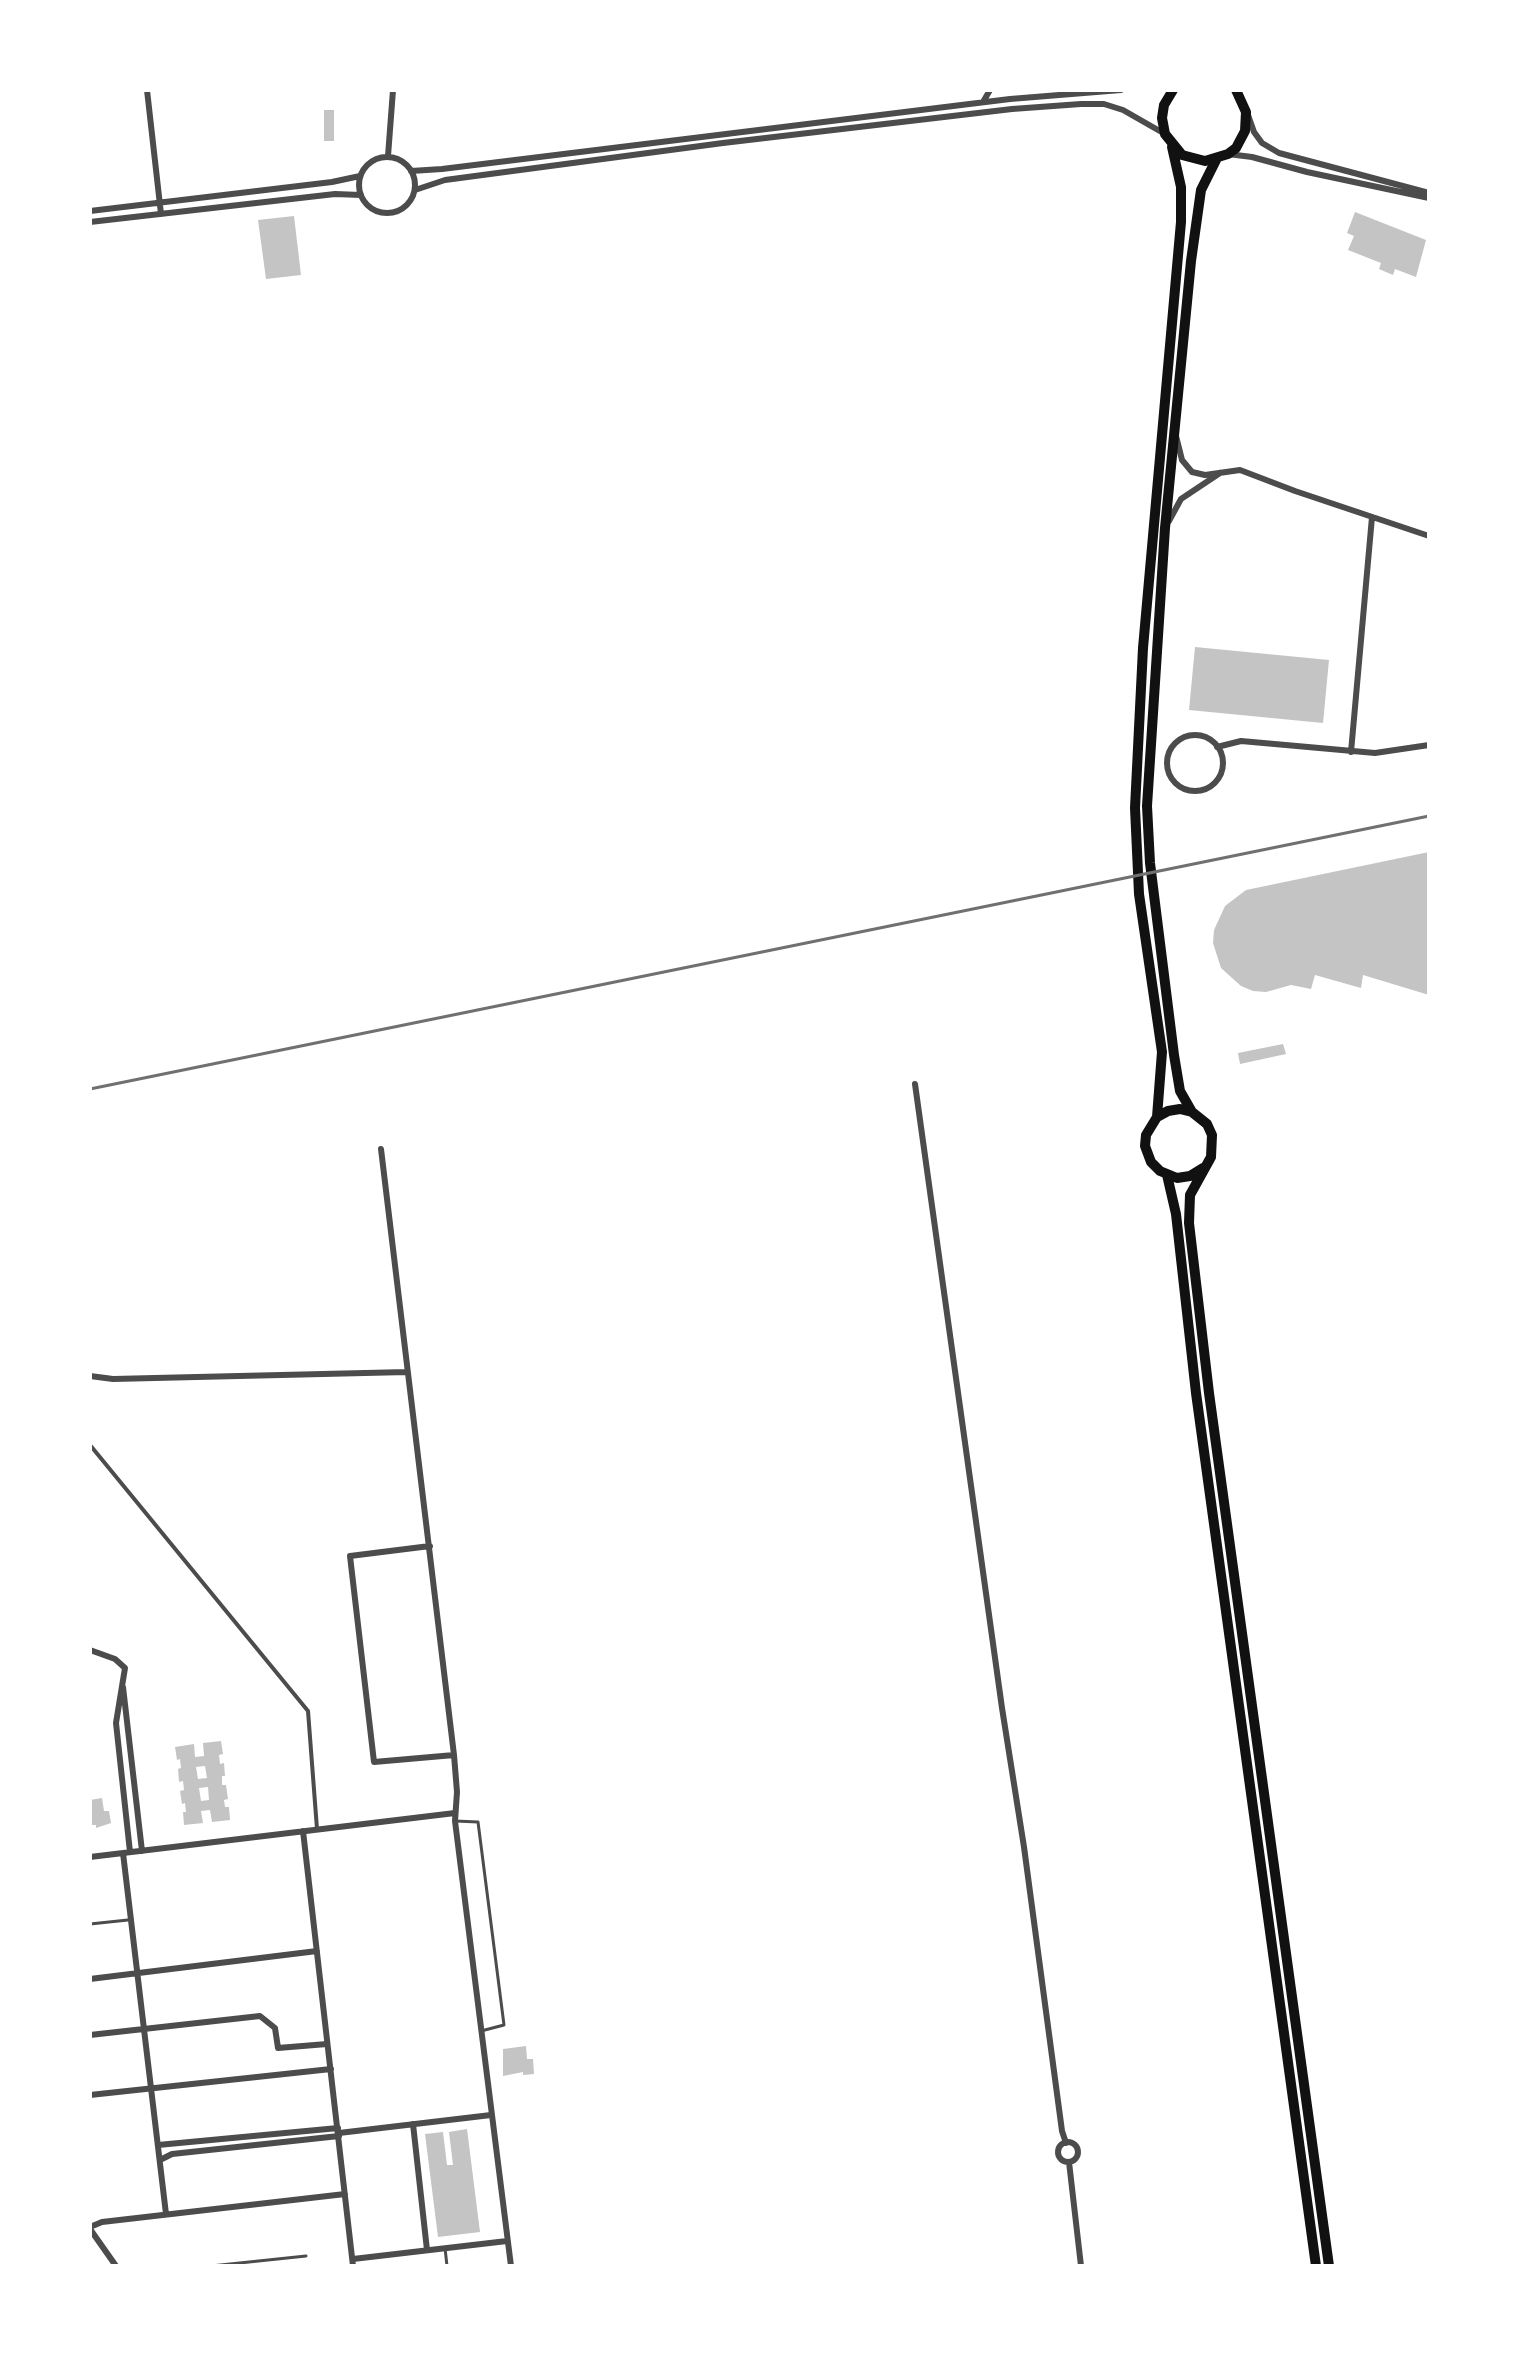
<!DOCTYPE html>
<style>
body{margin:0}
#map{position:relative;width:1519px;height:2356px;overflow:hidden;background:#fff;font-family:"Work Sans",sans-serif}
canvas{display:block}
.frame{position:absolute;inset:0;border:92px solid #fff;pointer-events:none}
</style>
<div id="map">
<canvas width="1519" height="2356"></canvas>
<div class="frame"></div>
</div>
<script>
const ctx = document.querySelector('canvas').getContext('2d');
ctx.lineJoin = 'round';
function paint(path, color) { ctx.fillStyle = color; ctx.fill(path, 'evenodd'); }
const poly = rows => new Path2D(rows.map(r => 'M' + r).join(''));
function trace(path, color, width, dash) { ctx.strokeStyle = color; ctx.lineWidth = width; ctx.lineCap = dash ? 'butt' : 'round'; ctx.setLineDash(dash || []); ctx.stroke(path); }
const building = poly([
 [324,110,334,110,334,141,324,141],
 [1355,212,1426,240,1416,277,1395,269,1393,275,1379,269,1381,263,1348,250,1354,236,1347,233],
 [294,216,301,275,266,279,258,220],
 [1195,647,1329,660,1323,723,1189,710],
 [1429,852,1429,995,1363,975,1361,988,1315,975,1311,989,1291,985,1266,992,1253,991,1241,986,1221,968,1213,943,1214,930,1225,906,1246,890],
 [1283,1044,1286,1054,1240,1064,1238,1053],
 [221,1741,223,1754,219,1755,220,1764,224,1763,225,1776,222,1776,222,1785,226,1785,228,1799,224,1800,225,1807,229,1807,230,1820,212,1822,210,1810,201,1811,203,1823,184,1825,183,1812,186,1812,185,1803,182,1804,180,1791,184,1790,183,1781,179,1782,178,1769,181,1768,180,1759,177,1760,175,1747,194,1744,195,1757,204,1756,203,1743],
 [205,1766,207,1778,198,1779,196,1767],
 [208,1787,209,1800,201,1801,199,1788],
 [102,1798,104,1811,109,1811,111,1823,96,1828,96,1825,90,1825,90,1800],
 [526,2046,527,2059,533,2059,534,2074,523,2075,523,2072,503,2076,503,2049],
 [467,2129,480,2232,438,2237,425,2134,443,2132,447,2165,453,2165,449,2132]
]);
const service = poly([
 [455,1821,478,1822,504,2025,481,2031],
 [90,1924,128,1920],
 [445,2248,447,2266],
 [211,2266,306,2256]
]);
const pedestrian = poly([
 [90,1445,308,1711,317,1829]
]);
const minor = poly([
 [147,90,161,214],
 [983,102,990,90],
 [1248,115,1254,132,1262,143,1279,153,1429,193],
 [1228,154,1252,157,1307,172,1429,198],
 [388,156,393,90],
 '359 185a28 28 0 1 1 56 0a28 28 0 1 1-56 0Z',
 [411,171,442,169,1010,99,1121,90],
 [415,190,445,180,723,143,1012,109,1081,104,1104,104,1123,110,1165,134],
 [90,211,332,182,360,176],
 [90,222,335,194,361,195],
 [1176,436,1182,460,1192,472,1205,475,1240,470,1295,491,1429,536],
 [1169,521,1181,499,1220,473],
 '1167 763a28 28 0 1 1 56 0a28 28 0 1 1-56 0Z',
 [1217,747,1241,741,1375,753,1429,745],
 [1351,752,1372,517],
 [915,1084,1002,1708,1024,1847,1062,2131,1066,2143],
 [381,1149,454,1755,457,1792,455,1821,511,2266],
 [90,1376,113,1379,407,1372],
 [430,1546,350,1556,374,1762,454,1755],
 [90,1650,115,1659,125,1668,116,1723,130,1852],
 [123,1687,142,1851],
 [303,1831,353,2266],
 [123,1853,166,2214],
 [90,1857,455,1813],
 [90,1979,317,1951],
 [90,2035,260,2016,275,2028,278,2048,327,2044],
 [90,2095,331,2069],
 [413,2124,427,2250],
 [339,2133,491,2115],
 '1058 2152a10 10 0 1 1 20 0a10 10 0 1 1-20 0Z',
 [158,2145,338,2128],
 [160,2160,172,2154,339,2136],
 [1069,2162,1081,2266],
 [90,2227,102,2222,345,2194],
 [90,2229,116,2266],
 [353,2259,507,2241]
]);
const trunk = poly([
 [1173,90,1164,105,1162,118,1165,134,1182,155,1205,161,1228,154,1236,148,1245,131,1246,112,1236,90],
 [1192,1112,1180,1091,1174,1055,1150,863,1147,806,1165,528,1191,261,1201,190,1216,160],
 [1157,1117,1162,1052,1139,894,1135,808,1143,648,1181,222,1181,187,1172,147],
 [1203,1168,1190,1176,1177,1178,1160,1171,1151,1162,1145,1146,1146,1135,1157,1117,1168,1111,1180,1109,1192,1112,1207,1124,1212,1135,1211,1157,1190,1195,1189,1223,1209,1393,1329,2266],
 [1167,1175,1176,1214,1196,1393,1316,2266]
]);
const rail = poly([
 [90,1089,1429,816]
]);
paint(building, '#c4c4c4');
trace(service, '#4c4c4c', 3);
trace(pedestrian, '#4c4c4c', 4);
trace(minor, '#4c4c4c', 6);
trace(trunk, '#111', 10);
trace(rail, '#707070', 3);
</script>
